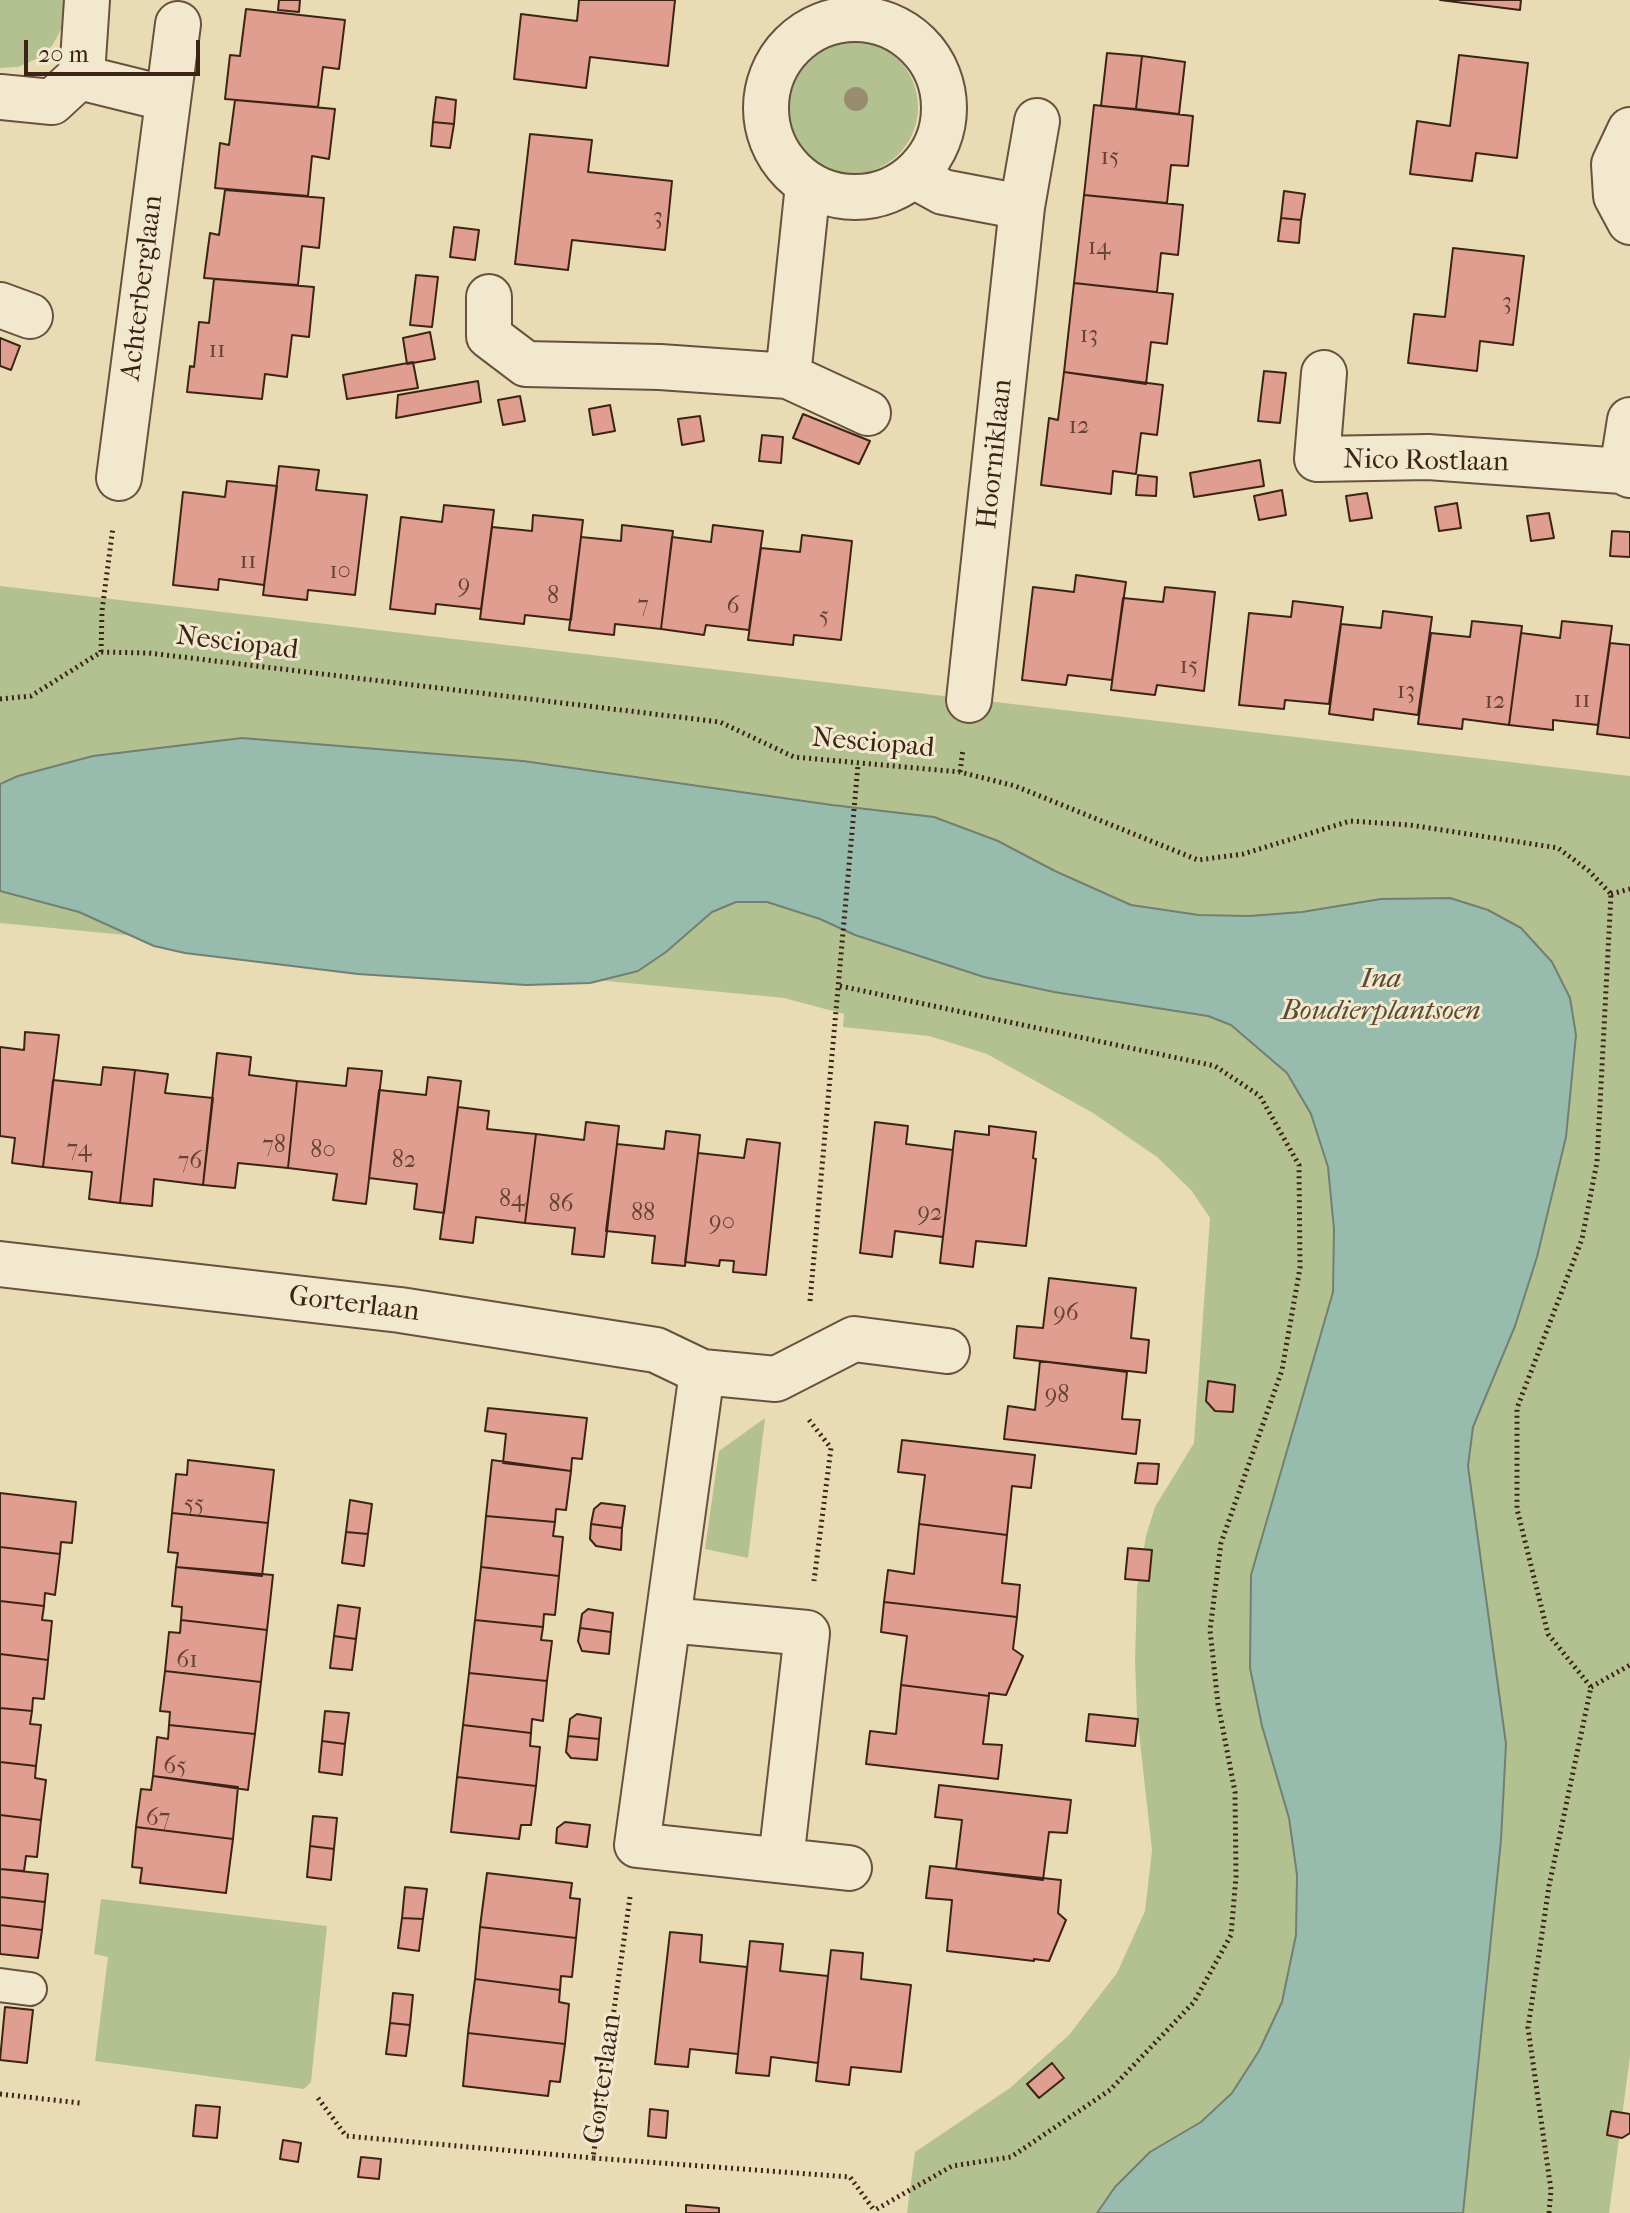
<!DOCTYPE html>
<style>
body{margin:0}
#map{position:relative;width:1630px;height:2213px;overflow:hidden;background:#e9dcb4;font-family:"IM FELL French Canon",serif}
canvas{display:block}
.scale{position:absolute;left:24px;top:40px;width:176px;height:36px;box-sizing:border-box;border:4px solid #3d2316;border-top:0;padding-left:10px;font-size:24px;line-height:28px;white-space:nowrap;color:#3d2316;-webkit-text-stroke:6px #f1e8ce;paint-order:stroke}
</style>
<div id="map">
<canvas width="1630" height="2213"></canvas>
<div class="scale">20 m</div>
</div>
<script>
const ctx = document.querySelector('canvas').getContext('2d');
ctx.lineJoin = 'round';
function paint(path, color) { ctx.fillStyle = color; ctx.fill(path, 'evenodd'); }
const poly = rows => new Path2D(rows.map(r => 'M' + r).join(''));
function trace(path, color, width, dash) { ctx.strokeStyle = color; ctx.lineWidth = width; ctx.lineCap = dash ? 'butt' : 'round'; ctx.setLineDash(dash || []); ctx.stroke(path); }
function drawText(font, color, halo, rows, align = 'center') {
  ctx.font = font + ' "IM FELL French Canon",serif'; ctx.lineWidth = 6; ctx.setLineDash([]); ctx.textBaseline = 'middle'; ctx.strokeStyle = halo; ctx.fillStyle = color; for (const [text, x, y, turn = 0] of rows) {
    ctx.save(); ctx.translate(x, y); ctx.rotate((+turn || 0) * Math.PI / 180); ctx.textAlign = isNaN(turn) ? turn : align; if (halo) ctx.strokeText(text, 0, 0); ctx.fillText(text, 0, 0); ctx.restore();
  }
}
const green = poly([
 [0,0,64,0,62,28,52,46,36,59,18,67,0,68],
 '784 107a67 67 0 1 1 134 0a67 67 0 1 1-134 0Z',
 [0,586,1630,776,1630,2057,1609,2213,907,2213,915,2152,1010,2088,1069,2035,1117,1973,1145,1911,1152,1850,1137,1715,1135,1662,1137,1588,1146,1536,1155,1507,1194,1443,1210,1218,1191,1190,1157,1157,1093,1113,987,1054,929,1036,843,1027,844,1014,784,998,0,923],
 [765,1418,748,1558,705,1549,719,1451],
 [101,1899,327,1926,311,2082,304,2089,95,2061,108,1957,94,1954]
]);
const water = poly([
 [242,738,523,761,832,805,934,817,998,841,1055,871,1131,905,1199,915,1249,916,1302,912,1381,899,1450,898,1488,910,1521,928,1552,962,1570,998,1576,1035,1566,1137,1537,1257,1515,1326,1473,1427,1468,1466,1506,1744,1501,1840,1463,2213,1097,2213,1115,2187,1150,2152,1201,2122,1232,2093,1259,2051,1282,2002,1296,1935,1297,1875,1289,1818,1262,1726,1250,1668,1251,1575,1333,1292,1334,1229,1328,1167,1311,1114,1287,1073,1231,1025,1208,1016,1054,992,984,977,855,935,820,919,767,902,736,902,712,912,666,952,638,971,590,983,526,985,358,974,185,953,154,946,79,912,0,891,0,784,18,776,93,756,242,738]
]);
const building = poly([
 [279,0,300,0,299,12,278,10,279,0],
 [579,0,675,0,668,66,590,57,586,88,514,79,521,14,577,21,579,0],
 [1440,0,1521,0,1520,10,1440,0],
 [246,9,345,20,339,69,323,67,318,107,225,99,230,55,240,56,246,9],
 [1107,53,1142,56,1136,109,1101,106,1107,53],
 [1459,55,1528,63,1517,158,1476,153,1472,181,1410,174,1417,121,1450,126,1459,55],
 [1142,56,1185,62,1179,114,1136,109,1142,56],
 [436,97,456,100,454,124,433,122,436,97],
 [235,100,335,109,329,159,312,156,308,196,215,188,220,143,229,145,235,100],
 [1094,105,1193,116,1188,166,1171,165,1167,203,1084,195,1094,105],
 [433,122,454,124,450,148,431,146,433,122],
 [530,134,592,140,588,172,672,181,665,250,572,240,568,270,515,264,530,134],
 [225,190,324,198,319,248,302,246,298,285,204,278,210,233,219,235,225,190],
 [1284,191,1305,194,1301,220,1281,218,1284,191],
 [1084,195,1183,205,1178,255,1161,253,1157,292,1074,283,1084,195],
 [1281,218,1301,220,1299,243,1278,241,1281,218],
 [454,227,479,230,475,260,450,257,454,227],
 [1453,248,1524,256,1513,345,1480,341,1477,371,1408,363,1414,314,1445,317,1453,248],
 [416,275,438,277,432,327,410,325,416,275],
 [214,279,314,287,309,337,292,335,287,377,265,374,262,399,187,392,190,366,194,367,199,322,209,323,214,279],
 [1074,283,1173,294,1167,344,1151,342,1146,384,1064,372,1074,283],
 [430,332,435,359,407,364,403,338,430,332],
 [0,338,20,346,11,370,0,366,0,338],
 [413,362,418,388,347,399,343,375,413,362],
 [1264,371,1286,373,1280,423,1258,421,1264,371],
 [1064,372,1163,385,1157,435,1141,433,1136,474,1113,471,1111,494,1041,485,1049,418,1058,420,1064,372],
 [478,381,481,402,396,418,398,395,478,381],
 [520,396,525,421,503,425,498,400,520,396],
 [610,405,615,431,593,435,589,409,610,405],
 [803,414,870,441,859,464,793,438,803,414],
 [700,416,704,441,682,445,678,419,700,416],
 [762,435,783,437,781,463,759,461,762,435],
 [1260,460,1264,486,1194,497,1190,473,1260,460],
 [279,466,319,470,316,490,367,495,355,595,308,590,307,600,263,595,279,466],
 [1138,475,1157,477,1156,496,1136,495,1138,475],
 [227,481,277,486,264,585,219,579,218,590,173,585,183,492,225,497,227,481],
 [1282,490,1286,515,1259,520,1254,496,1282,490],
 [1367,493,1372,518,1350,521,1346,496,1367,493],
 [1457,503,1461,528,1439,531,1435,507,1457,503],
 [444,505,494,510,481,609,436,604,435,614,390,609,401,517,442,522,444,505],
 [1549,513,1554,538,1531,541,1527,516,1549,513],
 [533,515,583,520,571,620,525,615,524,624,480,619,492,527,532,531,533,515],
 [622,525,673,531,661,629,615,624,614,635,569,630,581,537,621,541,622,525],
 [713,525,763,531,749,630,706,625,704,635,661,629,672,537,711,542,713,525],
 [1612,531,1630,532,1630,557,1610,556,1612,531],
 [802,535,852,541,841,640,794,635,793,645,748,640,761,548,800,552,802,535],
 [1076,575,1126,582,1112,680,1068,675,1066,685,1022,680,1033,587,1074,592,1076,575],
 [1165,587,1215,592,1204,691,1157,685,1155,695,1111,690,1123,598,1163,602,1165,587],
 [1293,601,1343,607,1329,704,1285,700,1284,709,1239,705,1249,613,1291,617,1293,601],
 [1383,611,1432,617,1418,715,1374,709,1373,720,1329,714,1341,624,1381,628,1383,611],
 [1472,621,1522,626,1509,725,1463,719,1462,729,1418,724,1431,633,1470,637,1472,621],
 [1562,621,1612,626,1598,725,1553,720,1553,730,1509,725,1521,633,1560,638,1562,621],
 [1610,643,1630,645,1630,738,1597,734,1610,643],
 [25,1032,59,1035,43,1167,12,1163,15,1138,0,1136,0,1047,24,1050,25,1032],
 [217,1053,251,1057,249,1075,297,1081,288,1168,238,1163,235,1188,203,1185,217,1053],
 [103,1067,135,1070,120,1203,89,1199,92,1172,43,1167,53,1080,101,1085,103,1067],
 [348,1068,382,1071,366,1204,333,1200,337,1174,288,1168,297,1081,346,1086,348,1068],
 [135,1070,168,1074,165,1093,213,1098,203,1185,154,1179,152,1206,120,1203,135,1070],
 [428,1077,461,1081,444,1213,414,1209,417,1184,369,1178,379,1090,426,1095,428,1077],
 [458,1107,489,1111,487,1129,536,1134,525,1223,476,1217,473,1243,440,1239,458,1107],
 [586,1122,619,1126,604,1257,572,1254,575,1228,525,1223,536,1134,584,1140,586,1122],
 [875,1122,908,1126,906,1144,953,1150,943,1237,895,1231,892,1257,860,1253,875,1122],
 [989,1126,1036,1132,1033,1158,1036,1159,1026,1246,976,1241,973,1267,940,1263,955,1131,989,1135,989,1126],
 [666,1131,700,1135,685,1266,652,1263,655,1236,606,1231,617,1144,664,1149,666,1131],
 [747,1139,780,1143,766,1275,733,1272,734,1261,720,1260,719,1266,685,1262,698,1153,744,1158,747,1139],
 [1049,1278,1136,1288,1131,1338,1149,1340,1146,1373,1014,1358,1017,1326,1043,1328,1049,1278],
 [1040,1361,1127,1372,1122,1419,1140,1420,1136,1454,1004,1439,1008,1406,1035,1410,1040,1361],
 [1208,1381,1235,1385,1233,1412,1215,1411,1206,1401,1208,1381],
 [488,1408,587,1418,582,1459,572,1458,571,1471,503,1463,506,1434,485,1431,488,1408],
 [902,1440,1035,1455,1031,1488,1012,1486,1007,1535,919,1524,925,1475,898,1472,902,1440],
 [188,1460,274,1470,268,1523,172,1513,176,1474,187,1475,188,1460],
 [492,1460,571,1471,566,1510,556,1509,555,1522,486,1516,492,1460],
 [1138,1463,1159,1464,1157,1484,1135,1483,1138,1463],
 [0,1493,76,1502,72,1543,61,1542,60,1554,0,1547,0,1493],
 [350,1500,372,1504,368,1534,346,1532,350,1500],
 [601,1503,625,1506,622,1528,591,1524,594,1509,601,1503],
 [172,1513,268,1523,262,1576,176,1567,178,1553,168,1552,172,1513],
 [486,1516,555,1522,553,1536,563,1537,559,1576,481,1567,486,1516],
 [591,1524,622,1528,621,1550,596,1546,590,1539,591,1524],
 [919,1524,1007,1535,1002,1583,1020,1585,1017,1617,884,1602,888,1570,914,1574,919,1524],
 [346,1532,368,1534,364,1566,342,1563,346,1532],
 [0,1547,60,1554,55,1595,45,1593,44,1606,0,1601,0,1547],
 [1128,1548,1152,1550,1149,1581,1125,1579,1128,1548],
 [176,1567,273,1575,267,1630,181,1620,182,1607,172,1606,176,1567],
 [481,1567,559,1576,555,1615,544,1614,543,1627,475,1620,481,1567],
 [0,1601,44,1606,42,1620,52,1621,48,1660,0,1654,0,1601],
 [884,1602,1017,1617,1013,1649,1023,1656,1006,1695,989,1693,989,1696,901,1685,907,1636,881,1632,884,1602],
 [338,1605,360,1608,356,1639,334,1636,338,1605],
 [588,1609,613,1613,611,1632,580,1628,582,1614,588,1609],
 [181,1620,267,1630,261,1682,165,1671,169,1632,180,1633,181,1620],
 [475,1620,543,1627,541,1640,552,1641,547,1681,469,1673,475,1620],
 [580,1628,611,1632,609,1654,582,1651,578,1641,580,1628],
 [334,1636,356,1639,352,1670,330,1668,334,1636],
 [0,1654,48,1660,44,1699,33,1698,32,1711,0,1708,0,1654],
 [165,1671,261,1682,255,1734,169,1725,170,1712,160,1711,165,1671],
 [469,1673,547,1681,543,1721,532,1719,531,1733,463,1725,469,1673],
 [901,1685,989,1696,983,1744,1002,1745,998,1779,866,1764,870,1731,896,1734,901,1685],
 [0,1708,32,1711,30,1724,41,1725,36,1766,0,1762,0,1708],
 [325,1711,349,1713,345,1744,322,1741,325,1711],
 [577,1714,601,1718,599,1739,568,1736,570,1719,577,1714],
 [1089,1714,1138,1719,1135,1746,1086,1741,1089,1714],
 [169,1725,255,1734,248,1790,153,1776,157,1737,168,1739,169,1725],
 [463,1725,531,1733,530,1746,540,1747,536,1786,457,1777,463,1725],
 [568,1736,599,1739,597,1760,571,1758,566,1752,568,1736],
 [322,1741,345,1744,342,1775,319,1772,322,1741],
 [0,1762,36,1766,35,1778,46,1780,41,1820,0,1815,0,1762],
 [153,1776,238,1787,233,1839,136,1827,141,1789,151,1790,153,1776],
 [457,1777,536,1786,531,1825,521,1825,519,1839,451,1832,457,1777],
 [939,1785,1071,1800,1067,1833,1049,1832,1043,1880,956,1869,962,1820,935,1817,939,1785],
 [0,1815,41,1820,37,1857,26,1856,24,1871,0,1869,0,1815],
 [313,1816,337,1818,334,1849,310,1846,313,1816],
 [565,1822,590,1825,587,1847,556,1843,557,1828,565,1822],
 [136,1827,233,1839,226,1893,140,1883,142,1868,132,1867,136,1827],
 [310,1846,334,1849,331,1880,307,1877,310,1846],
 [930,1866,1061,1880,1058,1913,1066,1920,1049,1961,1034,1959,1034,1961,947,1951,952,1900,926,1898,930,1866],
 [0,1869,48,1874,45,1902,0,1897,0,1869],
 [487,1873,572,1883,570,1898,580,1899,576,1938,480,1927,487,1873],
 [405,1887,427,1889,423,1919,402,1918,405,1887],
 [0,1897,45,1902,42,1930,0,1925,0,1897],
 [402,1918,423,1919,419,1951,398,1948,402,1918],
 [0,1925,42,1930,38,1958,0,1954,0,1925],
 [480,1927,576,1938,572,1977,561,1976,560,1990,475,1979,480,1927],
 [670,1932,702,1935,700,1962,747,1967,738,2054,690,2049,688,2067,655,2064,670,1932],
 [750,1941,783,1944,780,1971,828,1976,818,2063,771,2057,769,2076,736,2073,750,1941],
 [831,1950,863,1953,861,1979,911,1985,901,2072,851,2067,849,2085,816,2081,831,1950],
 [475,1979,560,1990,559,2002,569,2004,565,2044,468,2033,475,1979],
 [393,1993,413,1995,410,2025,390,2023,393,1993],
 [5,2007,33,2010,27,2063,0,2060,5,2007],
 [390,2023,410,2025,406,2056,386,2054,390,2023],
 [468,2033,565,2044,560,2082,550,2081,548,2096,463,2086,468,2033],
 [1052,2063,1064,2078,1039,2098,1027,2084,1052,2063],
 [196,2105,220,2107,217,2138,193,2136,196,2105],
 [650,2109,668,2111,666,2138,648,2136,650,2109],
 [1611,2111,1630,2114,1630,2133,1622,2138,1607,2135,1611,2111],
 [283,2140,301,2143,298,2162,280,2159,283,2140],
 [361,2157,381,2159,379,2179,358,2177,361,2157],
 [686,2205,719,2208,719,2213,686,2213,686,2205]
]);
const path = poly([
 [101,652,102,611,113,527],
 [0,699,31,696,101,652,149,653,720,722,794,757,960,772,1015,786,1198,860,1243,854,1350,821,1410,825,1558,848,1589,871,1611,894],
 [960,772,963,749],
 [1611,894,1630,889],
 [840,986,1215,1066,1260,1096,1299,1165,1300,1268,1282,1370,1221,1543,1210,1630,1218,1704,1235,1792,1236,1876,1231,1935,1194,2002,1110,2090,1011,2157,952,2166,875,2210],
 [810,1301,858,765],
 [809,1420,831,1448,814,1581],
 [1591,1687,1630,1665],
 [630,1897,593,2158,850,2177,874,2210],
 [0,2094,80,2103],
 [318,2098,346,2136,593,2158],
 [1549,2213,1551,2190,1528,2028,1549,1886,1591,1687,1548,1634,1517,1509,1517,1408,1582,1239,1597,1162,1611,894]
]);
const lane = poly([
 [0,1985,30,1989]
]);
const street = poly([
 '766 108a89 89 0 1 1 178 0a89 89 0 1 1-178 0Z',
 [79,77,168,99],
 [0,97,52,102,79,77,83,60,87,0],
 [1630,130,1614,164,1616,196,1630,222],
 [914,176,943,192,1022,207],
 [489,297,489,336,526,364,660,367,788,376,868,413],
 [0,305,30,316],
 [1324,373,1317,459,1428,457,1622,471,1630,475],
 [788,376,808,185],
 [1622,471,1630,420],
 [119,478,178,24],
 [969,700,1022,207,1037,121],
 [0,1264,400,1310,656,1350,702,1372,776,1379,854,1339,947,1351],
 [702,1372,637,1845,849,1868],
 [669,1620,807,1633,781,1860]
]);
const trees = [
 [856,99]
];
const numberNames = [
 ["15",1110,158],
 ["3",658,218],
 ["14",1099,248],
 ["3",1507,303],
 ["13",1089,336],
 ["11",217,351],
 ["12",1079,427],
 ["11",248,562],
 ["10",340,572],
 ["9",464,586],
 ["8",553,597],
 ["7",643,606],
 ["6",733,607],
 ["5",824,617],
 ["15",1189,667],
 ["13",1406,692],
 ["11",1582,701],
 ["12",1495,702],
 ["78",274,1146],
 ["74",79,1150],
 ["80",323,1151],
 ["82",404,1161],
 ["76",190,1162],
 ["84",512,1200],
 ["86",561,1205],
 ["88",643,1214],
 ["92",930,1214],
 ["90",722,1223],
 ["96",1066,1314],
 ["98",1057,1396],
 ["55",194,1505],
 ["61",187,1661],
 ["65",175,1767],
 ["67",158,1819]
];
const streetNames = [
 ["Achterberglaan",143,288,-83],
 ["Hoorniklaan",996,454,-84],
 ["Nico Rostlaan",1426,462,1],
 ["Nesciopad",237,644,7],
 ["Nesciopad",873,744,5],
 ["Gorterlaan",354,1305,7],
 ["Gorterlaan",604,2079,-82]
];
const parkNames = [
 ["Ina",1381,980],
 ["Boudierplantsoen",1381,1012]
];
paint(green, '#b3c190');
paint(water, '#97bcad');
trace(water, '#737f71', 2);
paint(building, '#e09e90');
trace(building, '#3d2316', 2);
trace(lane, '#68513e', 36);
trace(street, '#68513e', 48);
trace(path, '#3d2316', 5, [2, 4]);
trace(lane, '#f1e8ce', 32);
trace(street, '#f1e8ce', 44);
ctx.fillStyle = '#9a8c6e';
for (const [x, y] of trees) { ctx.beginPath(); ctx.arc(x, y, 12, 0, 2 * Math.PI); ctx.fill(); }
drawText('24px', '#664234', null, numberNames);
drawText('28px', '#3d2316', '#f1e8ce', streetNames);
drawText('italic 28px', '#5a4a34', '#f1e8ce', parkNames);
</script>
